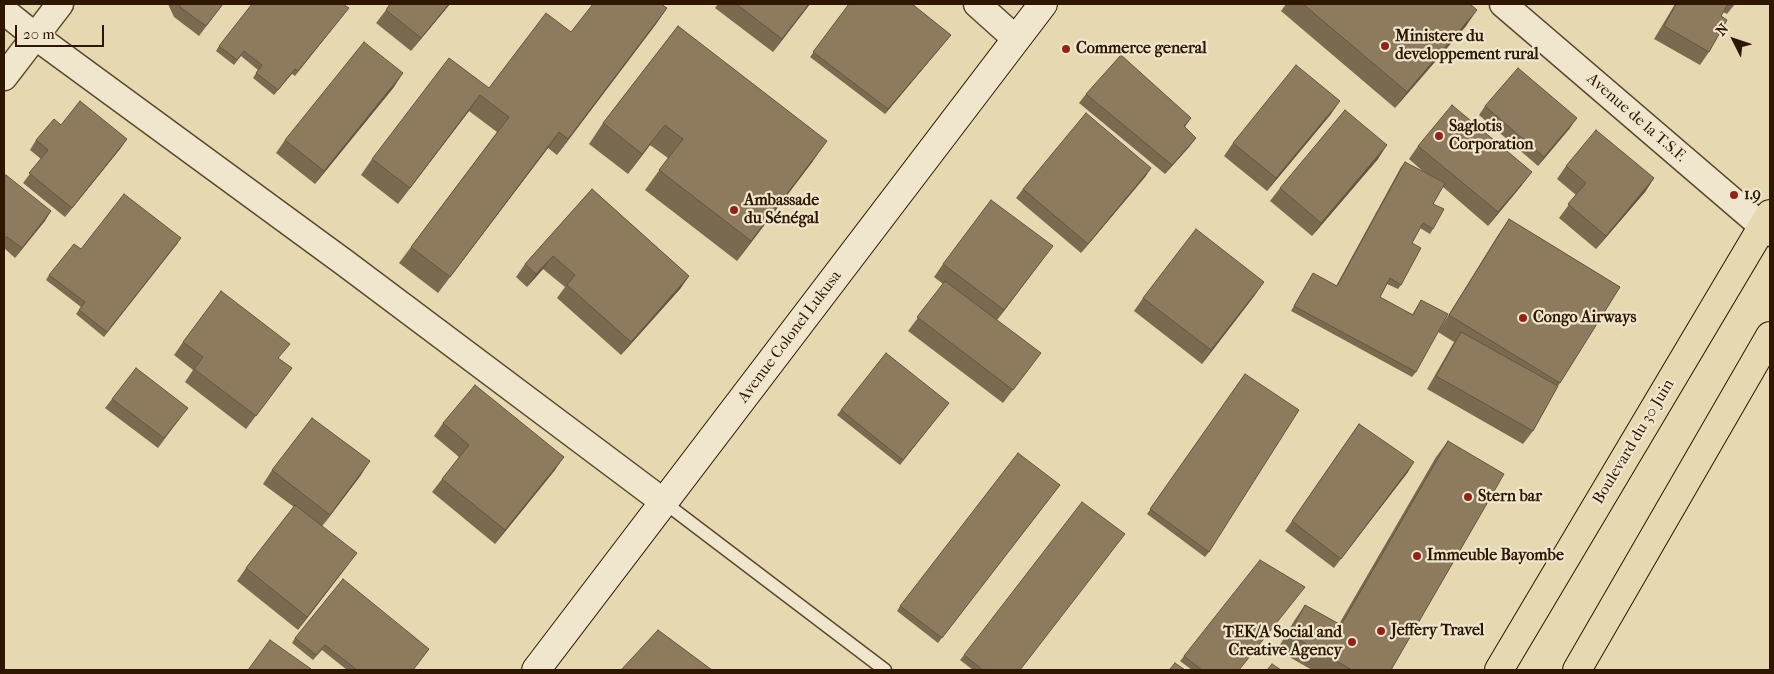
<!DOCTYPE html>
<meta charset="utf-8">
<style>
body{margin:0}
#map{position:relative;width:1774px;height:674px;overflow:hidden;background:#e6d9b2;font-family:"IM FELL French Canon",serif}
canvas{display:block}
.frame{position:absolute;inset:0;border:5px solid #2e1600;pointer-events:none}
.north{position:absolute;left:1709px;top:15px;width:50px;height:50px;-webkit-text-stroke:4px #efe6cd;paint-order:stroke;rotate:311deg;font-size:14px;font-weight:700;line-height:20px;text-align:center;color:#2e1600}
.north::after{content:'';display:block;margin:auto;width:18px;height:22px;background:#2e1600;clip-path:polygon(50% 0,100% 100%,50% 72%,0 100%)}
.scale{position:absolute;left:15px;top:25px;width:89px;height:22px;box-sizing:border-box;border:2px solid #2e1600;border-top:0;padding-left:6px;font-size:15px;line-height:18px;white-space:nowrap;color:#2e1600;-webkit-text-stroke:4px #efe6cd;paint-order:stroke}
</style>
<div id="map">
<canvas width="1774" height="674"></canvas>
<div class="frame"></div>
<div class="north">N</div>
<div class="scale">20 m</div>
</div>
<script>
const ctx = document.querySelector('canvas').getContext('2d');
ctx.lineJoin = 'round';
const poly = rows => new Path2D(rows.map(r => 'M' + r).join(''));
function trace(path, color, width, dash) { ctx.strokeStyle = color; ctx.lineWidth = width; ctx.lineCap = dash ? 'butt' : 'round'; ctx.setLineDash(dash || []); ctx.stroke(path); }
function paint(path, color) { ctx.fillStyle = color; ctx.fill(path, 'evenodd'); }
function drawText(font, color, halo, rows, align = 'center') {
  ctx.font = font + ' "IM FELL French Canon",serif'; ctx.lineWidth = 4.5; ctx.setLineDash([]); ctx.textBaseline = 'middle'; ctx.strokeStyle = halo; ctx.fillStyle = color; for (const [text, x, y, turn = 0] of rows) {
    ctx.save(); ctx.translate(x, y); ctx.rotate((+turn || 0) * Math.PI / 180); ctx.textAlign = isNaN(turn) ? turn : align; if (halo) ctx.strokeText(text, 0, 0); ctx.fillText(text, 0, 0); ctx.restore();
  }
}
const lane = poly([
 [665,503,885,670]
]);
const street = poly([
 [977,4,1016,39],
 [1503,4,1770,233],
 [4,11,35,36,345,263,665,503],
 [4,77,60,4]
]);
const secondary = poly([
 [536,670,1043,4]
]);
const primary = poly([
 [1499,670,1770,214],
 [1577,670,1770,336]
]);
const wall = poly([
 [168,4,223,4,199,36,174,17],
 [450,4,411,51,376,23,386,10],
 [718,4,810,4,773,52,715,8],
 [849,4,951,35,885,114,810,57],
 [1286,4,1470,4,1466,26,1395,108,1281,11],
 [1675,4,1735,4,1727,14,1723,12,1721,16,1709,52,1700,65,1654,39],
 [349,8,295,76,292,74,274,95,253,78,258,70,241,56,234,65,216,51,219,46],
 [667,8,656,24,557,155,548,148,438,293,399,263,411,247,497,132,469,111,398,204,361,175,372,159,489,88,571,32],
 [678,26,813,161,737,261,645,190,668,158,650,145,628,174,589,144,603,123],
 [394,87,315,184,276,153,285,140],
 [1086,94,1191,118,1185,127,1196,138,1189,147,1165,174,1079,103],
 [1485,106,1570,128,1538,166,1479,115],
 [1331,114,1267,191,1224,156,1233,143],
 [61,125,127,139,120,149,65,217,23,183,41,159,30,150,36,140],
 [1418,146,1522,185,1488,226,1443,187,1433,204,1433,229,1430,234,1420,228,1412,243,1401,285,1398,289,1387,284,1380,297,1412,315,1421,300,1416,372,1412,377,1291,311,1313,273,1336,286,1401,167,1405,162,1426,174,1409,159],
 [1378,159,1312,236,1270,201,1280,188],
 [1566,166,1654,178,1645,192,1596,249,1559,218,1576,195,1557,179],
 [1151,168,1145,177,1081,253,1016,198,1023,189],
 [4,175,51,211,15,258,4,248],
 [592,189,689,276,680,289,621,355,557,298,565,287,543,269,527,287,516,277,525,264],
 [1509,219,1620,287,1558,386,1533,431,1523,444,1427,389,1454,342,1438,332,1498,235],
 [178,243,104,337,76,314,81,307,46,280,49,275,81,249],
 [1043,259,997,320,1031,366,1003,403,908,331,943,284,934,277,943,264],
 [1255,295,1202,364,1134,311,1143,298],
 [183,342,279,359,292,368,246,429,185,382,193,370,174,355],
 [1245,374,1209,552,1205,557,1147,514],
 [112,399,181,417,158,448,105,408],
 [949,403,900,465,837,415,841,410],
 [443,423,555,470,495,544,432,492,442,479,459,457,434,436],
 [1359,424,1408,472,1334,568,1285,531],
 [1448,441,1391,670,1312,670,1277,650,1294,621,1305,605,1339,624,1436,457],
 [272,470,361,475,322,526,347,566,298,630,237,581,246,568,294,507,263,484],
 [1060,485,938,643,897,611,900,606],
 [295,638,429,649,413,670,347,670,322,650,313,660,292,643],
 [964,655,1020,670,973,670,960,660],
 [1184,656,1240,670,1192,670,1180,661]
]);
const shadedWall = poly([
 [449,4,450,4,411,51,421,38],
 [809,4,810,4,773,52,782,39],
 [667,8,656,24,557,155,568,139],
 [1477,10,1466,26,1395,108,1407,92],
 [951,35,947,40,885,114,888,109],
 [403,73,394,87,315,184,324,171],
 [480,95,469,111,398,204,410,188],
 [1340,101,1331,114,1267,191,1276,178],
 [1577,118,1570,128,1538,166,1544,157],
 [665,125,650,145,628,174,642,154],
 [559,132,548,148,438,293,450,277],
 [1196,138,1189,147,1165,174,1172,165],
 [127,139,120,149,65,217,72,208],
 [827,141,813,161,737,261,751,241],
 [1387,145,1378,159,1312,236,1321,223],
 [1151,168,1145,177,1081,253,1088,244],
 [1532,172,1522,185,1488,226,1498,212],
 [1654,178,1645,192,1596,249,1606,236],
 [51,211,45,221,15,258,22,248],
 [1053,246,1043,259,995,323,1004,310],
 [553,256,543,269,527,287,536,274],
 [689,276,680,289,621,355,631,342],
 [1264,282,1255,295,1202,364,1211,350],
 [564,457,555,470,495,544,505,530],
 [370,461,361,475,321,528,330,515],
 [1414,462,1408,472,1334,568,1341,559],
 [357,553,347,566,298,630,307,617]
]);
const building = poly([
 [179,4,223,4,206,26,181,8,179,4],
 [252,4,343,4,349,8,298,71,295,69,278,90,256,73,262,65,244,51,237,60,219,46,252,4],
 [390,4,449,4,421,38,386,10,390,4],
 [593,4,661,4,667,8,568,139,559,132,450,277,411,247,509,117,480,95,410,188,372,159,449,58,489,88,546,13,571,32,593,4],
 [736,4,809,4,782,39,736,4],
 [849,4,912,4,951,35,888,109,813,52,849,4],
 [1303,4,1470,4,1477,10,1407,92,1303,4],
 [1676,4,1728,4,1721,16,1727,20,1709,52,1664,26,1676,4],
 [678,26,827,141,751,241,659,170,683,139,665,125,642,154,603,123,678,26],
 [364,42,403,73,324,171,285,140,364,42],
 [1121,55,1191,118,1184,126,1196,138,1172,165,1086,94,1121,55],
 [1296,65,1340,101,1276,178,1233,143,1296,65],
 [1518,68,1577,118,1544,157,1485,106,1518,68],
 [80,101,127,139,72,208,29,173,48,150,36,140,54,119,61,125,80,101],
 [1452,105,1532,172,1498,212,1418,146,1452,105],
 [1345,110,1387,145,1321,223,1280,188,1345,110],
 [1086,113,1151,168,1088,244,1023,189,1086,113],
 [1596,130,1654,178,1606,236,1568,204,1586,183,1566,166,1596,130],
 [1405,162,1445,183,1433,204,1444,209,1433,229,1423,223,1412,243,1421,248,1401,285,1390,278,1380,297,1413,315,1421,300,1448,314,1416,372,1294,306,1313,273,1337,286,1405,162],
 [4,175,6,175,51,211,22,248,7,237,4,237,4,175],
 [592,189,689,276,631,342,567,285,575,275,553,256,536,274,525,264,592,189],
 [124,194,181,238,107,332,79,310,85,302,49,275,74,244,81,249,124,194],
 [991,200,1053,246,1004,310,943,264,991,200],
 [1509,219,1620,287,1560,383,1449,315,1509,219],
 [1196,229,1264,282,1211,350,1143,298,1196,229],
 [945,281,1041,353,1013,390,917,317,945,281],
 [221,291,290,344,278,358,292,368,256,416,194,369,203,357,183,342,221,291],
 [1461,332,1558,386,1533,431,1436,376,1461,332],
 [886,353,949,403,903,460,841,410,886,353],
 [136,368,188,408,164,438,112,399,136,368],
 [1245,374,1299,410,1209,552,1150,509,1245,374],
 [475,385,564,457,505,530,442,479,469,445,443,423,475,385],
 [312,418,370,461,330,515,272,470,312,418],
 [1359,424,1414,462,1341,559,1292,521,1359,424],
 [1448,441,1504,474,1391,670,1352,670,1289,634,1305,605,1341,625,1448,441],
 [1018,453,1060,485,942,638,900,606,1018,453],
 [1082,502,1125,534,1020,670,983,670,964,655,1082,502],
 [295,505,357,553,307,617,246,568,295,505],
 [1260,560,1305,587,1239,670,1202,670,1184,656,1260,560],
 [343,579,429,649,413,670,357,670,325,645,316,655,295,638,343,579],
 [658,630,712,670,621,670,658,630],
 [270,640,311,669,311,670,248,670,270,640],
 [1175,663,1185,670,1169,670,1175,663],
 [1272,664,1281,670,1267,670,1272,664]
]);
const markers = [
 [1385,46,5,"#8f2418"],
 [1066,49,5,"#8f2418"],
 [1439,136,5,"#8f2418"],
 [1734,195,5,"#8f2418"],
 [734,210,5,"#8f2418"],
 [1523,318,5,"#8f2418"],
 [1468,497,5,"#8f2418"],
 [1417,556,5,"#8f2418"],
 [1381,631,5,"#8f2418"],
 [1352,642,5,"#8f2418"]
];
const poiNames = [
 ["Ministere du",1395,37],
 ["developpement rural",1395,55],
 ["Commerce general",1076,49],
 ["Saglotis",1449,127],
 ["Corporation",1449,145],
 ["1.9",1744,195],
 ["Ambassade",744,201],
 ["du Sénégal",744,219],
 ["Congo Airways",1533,318],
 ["Stern bar",1478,497],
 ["Immeuble Bayombe",1427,556],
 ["Jeffery Travel",1391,631],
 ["TEK/A Social and",1342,633,"right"],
 ["Creative Agency",1342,651,"right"]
];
const streetNames = [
 ["Avenue de la T.S.F.",1636,118,41],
 ["Avenue Colonel Lukusa",790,337,-53],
 ["Boulevard du 30 Juin",1634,442,-59]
];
trace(lane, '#5c472c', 15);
trace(street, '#5c472c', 29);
trace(secondary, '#2e1600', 30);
trace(primary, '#2e1600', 30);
trace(lane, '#efe6cd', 12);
trace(street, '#efe6cd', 26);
trace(secondary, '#efe6cd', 28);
trace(primary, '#e6d9b2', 28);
paint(wall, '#7a6a50');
paint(shadedWall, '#635641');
paint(building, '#8e7b5d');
trace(building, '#635641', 1);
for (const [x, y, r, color] of markers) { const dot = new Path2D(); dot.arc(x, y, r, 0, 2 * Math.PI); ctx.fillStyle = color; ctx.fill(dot); trace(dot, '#efe6cd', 2); }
drawText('bold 16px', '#2e1600', '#efe6cd', poiNames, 'left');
drawText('16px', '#2e1600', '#efe6cd', streetNames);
</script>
